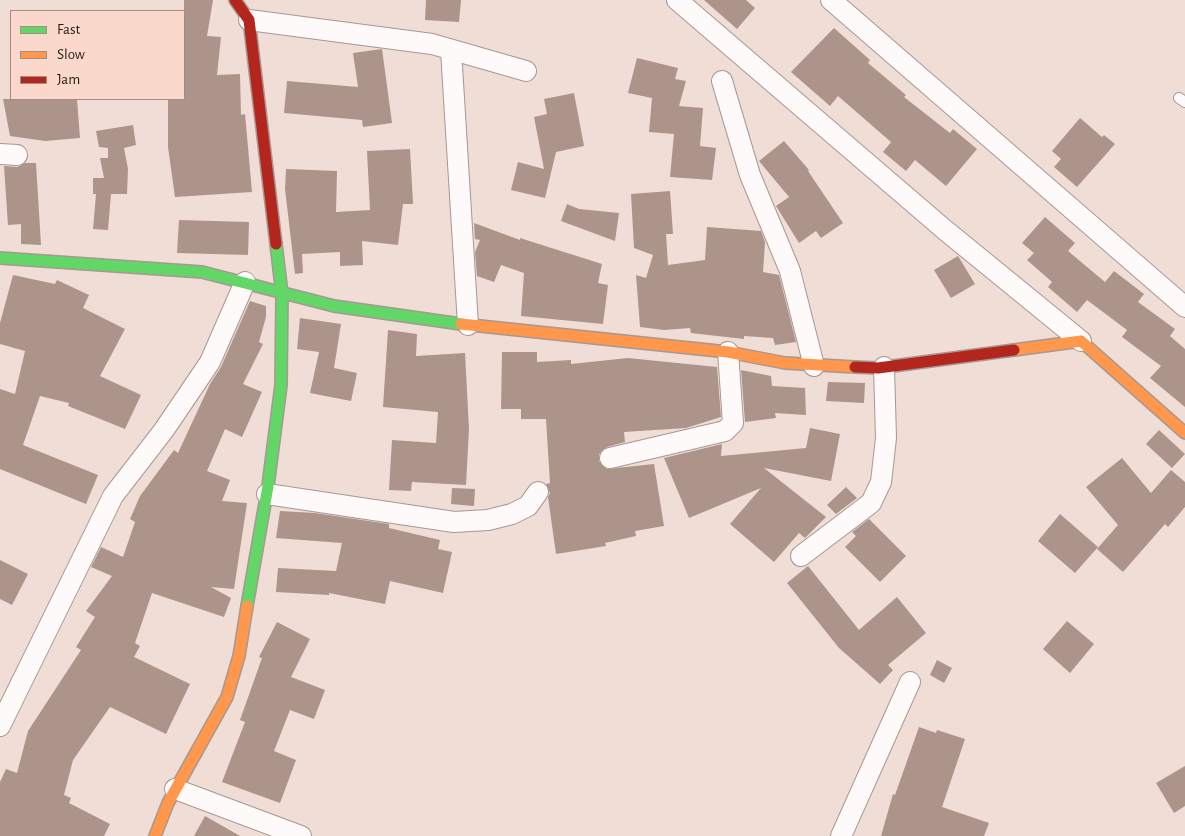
<!DOCTYPE html>
<style>
body{margin:0}
#map{position:relative;width:1185px;height:836px;overflow:hidden;background:#f0ddd6;font-family:"Alegreya Sans",sans-serif}
canvas{display:block}
.legend{position:absolute;left:10px;top:10px;width:175px;height:90px;box-sizing:border-box;background:#fad8cb;border:1px solid #a48c82;margin:0;padding:6px 9px;list-style:none;font-size:15px;color:#241914}
.legend li{display:flex;align-items:center;gap:10px;height:25px}
.legend b{width:25px;border:1px solid #a48c82}
</style>
<div id="map">
<canvas width="1185" height="836"></canvas>
<ul class="legend">
<li><b style="height:6px;background:#63d668"></b>Fast</li>
<li><b style="height:6px;background:#ff974d"></b>Slow</li>
<li><b style="height:6px;background:#b3261e"></b>Jam</li>
</ul>
</div>
<script>
const ctx = document.querySelector('canvas').getContext('2d');
ctx.lineJoin = 'round';
function paint(path, color) { ctx.fillStyle = color; ctx.fill(path, 'evenodd'); }
const poly = rows => new Path2D(rows.map(r => 'M' + r).join(''));
function trace(path, color, width, dash) { ctx.strokeStyle = color; ctx.lineWidth = width; ctx.lineCap = dash ? 'butt' : 'round'; ctx.setLineDash(dash || []); ctx.stroke(path); }
const building = poly([
 [184,0,213,0,207,36,221,37,217,75,240,74,241,115,245,114,252,192,175,197,168,147,168,99,184,99],
 [426,0,461,0,459,22,425,20],
 [704,0,746,0,755,8,737,29],
 [834,28,870,60,868,63,906,95,904,97,950,133,953,129,977,149,946,186,915,160,906,171,883,152,891,142,838,96,830,106,791,72],
 [382,49,392,123,363,127,362,120,284,113,287,81,358,87,353,53],
 [637,58,678,68,675,79,686,81,679,106,703,108,700,146,716,148,712,180,670,177,674,134,649,132,652,98,628,93],
 [574,93,584,146,556,152,545,198,511,190,518,162,544,169,534,117,547,114,544,99],
 [3,99,77,99,80,138,45,141,10,136],
 [1080,118,1102,137,1104,135,1115,144,1077,187,1054,167,1061,159,1052,151],
 [133,125,136,145,124,148,128,169,127,194,111,194,108,230,93,229,96,194,93,194,93,178,104,178,100,158,108,158,108,148,99,147,96,131],
 [784,141,809,170,808,171,843,223,821,238,816,231,799,243,776,206,789,197,759,161],
 [410,149,413,204,403,204,398,245,362,241,363,265,340,266,340,252,302,254,303,273,295,274,285,189,286,169,337,171,336,212,370,210,367,151],
 [25,163,36,163,41,245,21,244,21,224,8,225,4,166,17,167],
 [670,191,673,234,666,234,668,265,705,260,707,227,761,231,765,242,763,272,779,275,796,342,775,345,773,338,744,336,744,339,691,333,690,328,664,330,640,327,636,275,646,278,653,255,634,248,631,194],
 [567,204,579,209,619,213,615,241,561,221],
 [1045,217,1075,243,1068,251,1105,282,1114,271,1144,294,1138,302,1175,329,1170,336,1185,349,1185,407,1150,378,1161,366,1122,337,1127,330,1087,300,1077,312,1048,287,1052,282,1027,260,1034,253,1022,243],
 [179,220,249,222,248,255,177,253],
 [474,223,520,240,520,238,602,264,598,283,608,285,603,324,521,316,524,273,501,265,494,282,477,276,475,252,480,240,475,239],
 [958,256,975,284,951,298,934,270],
 [13,275,55,284,57,280,89,295,83,308,125,329,100,376,141,395,125,429,68,406,69,403,40,396,23,445,98,475,86,504,0,469,0,389,15,394,25,351,0,344,0,323],
 [250,301,266,306,266,317,259,342,263,344,243,384,262,392,242,437,225,429,207,471,230,480,222,501,247,503,234,589,211,587,231,598,224,617,152,593,135,643,140,646,134,657,190,684,166,734,110,707,73,760,64,795,71,798,69,803,110,824,104,836,0,836,0,782,6,769,17,773,28,731,81,650,76,647,95,617,86,611,112,576,91,567,101,547,123,557,135,522,130,519,140,496,174,450,178,453,210,384,221,367],
 [300,318,341,324,334,368,357,373,351,401,310,393,319,352,297,349],
 [388,330,417,334,416,356,465,353,469,429,466,485,412,482,411,491,389,490,392,440,436,443,438,412,383,407],
 [502,352,537,352,537,362,571,360,571,364,628,358,717,367,721,417,686,428,624,432,625,442,607,447,599,454,599,461,607,469,654,464,664,526,635,531,636,536,605,543,606,546,556,554,548,497,550,493,546,484,550,483,546,419,521,419,521,409,501,409],
 [741,370,771,376,772,386,805,388,806,415,775,413,776,418,745,422],
 [828,382,865,383,864,403,826,401],
 [810,428,840,434,831,481,764,468,826,517,805,538,799,533,774,562,730,524,761,488,689,518,664,458,722,444,721,456,806,448],
 [1159,430,1185,454,1172,468,1146,444],
 [1122,458,1151,493,1171,470,1185,482,1185,507,1168,527,1165,524,1123,572,1097,549,1118,525,1086,487],
 [846,487,857,498,836,514,827,505],
 [452,488,475,489,474,506,451,504],
 [280,511,315,513,389,524,389,528,440,540,438,549,452,552,443,593,390,581,385,604,329,593,329,595,276,592,278,568,336,571,342,543,276,538],
 [1060,514,1098,547,1075,573,1038,541],
 [869,519,906,556,880,582,845,547,856,536,852,532],
 [0,560,28,574,12,605,0,599],
 [808,566,859,630,897,597,926,633,888,665,893,670,880,684,839,648,787,583],
 [1067,621,1094,644,1070,673,1043,649],
 [277,622,310,639,291,677,325,690,314,719,290,710,274,751,296,760,280,803,222,782,245,722,240,720,262,658,259,657],
 [937,660,952,668,944,683,930,675],
 [919,727,936,733,937,730,965,739,942,807,989,823,984,836,881,836,893,794,895,795],
 [1185,766,1185,806,1174,813,1156,783],
 [205,816,240,836,194,836]
]);
const lane = poly([
 [1179,98,1185,102]
]);
const street = poly([
 [677,0,945,230,1081,341],
 [831,0,1185,307],
 [249,20,432,44,526,71],
 [451,50,468,325],
 [722,81,750,175,790,271,814,366],
 [0,154,17,155],
 [610,458,725,431,733,423,728,352],
 [267,494,454,522,488,520,512,514,528,506,538,492],
 [801,556,871,503,881,482,886,438,884,367],
 [0,726,113,496,164,430,210,362,245,282],
 [175,789,301,836],
 [841,836,910,682]
]);
const fast = poly([
 [0,258,202,272,334,306,461,324],
 [247,606,268,486,281,385,282,294,276,244]
]);
const slow = poly([
 [461,324,728,352,785,363,855,367],
 [1014,350,1081,341,1185,433],
 [155,836,168,803,227,697,239,656,247,606]
]);
const jam = poly([
 [235,0,249,20,276,244],
 [855,367,878,368,1014,350]
]);
paint(building, '#ac948b');
trace(lane, '#a69892', 12);
trace(street, '#a69892', 22);
trace(fast, '#a69892', 14);
trace(slow, '#a69892', 14);
trace(jam, '#a69892', 14);
trace(lane, '#fdfaf9', 10);
trace(street, '#fdfaf9', 20);
trace(fast, '#63d668', 11);
trace(slow, '#ff974d', 11);
trace(jam, '#b3261e', 11);
</script>
